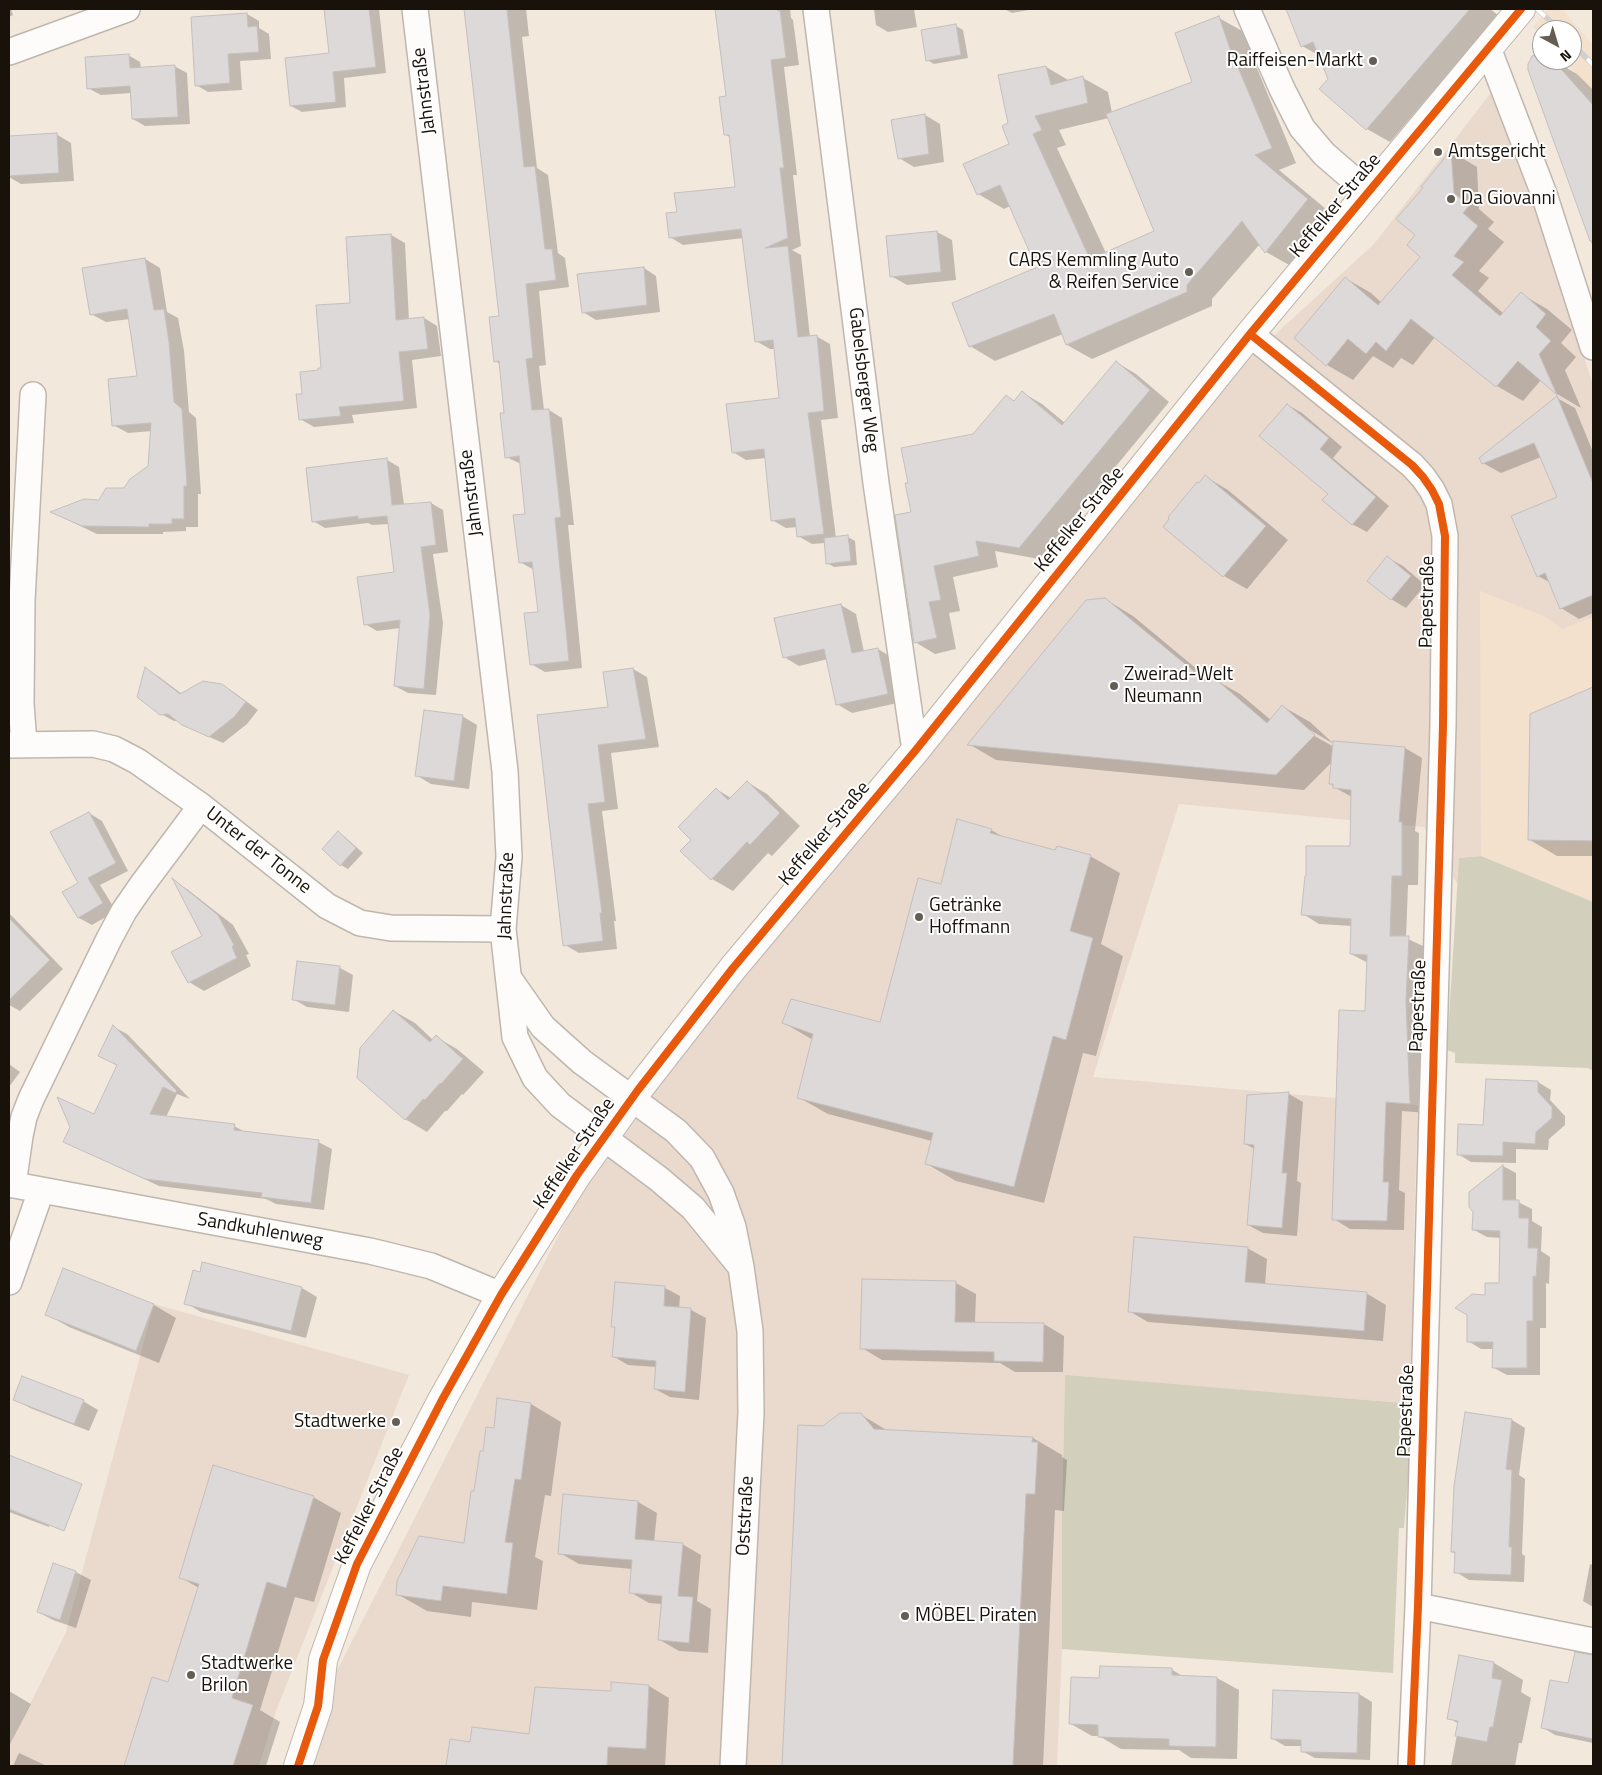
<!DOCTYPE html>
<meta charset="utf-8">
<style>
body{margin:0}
#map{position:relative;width:1602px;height:1775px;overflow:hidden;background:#f2e8dc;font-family:"Titillium Web",sans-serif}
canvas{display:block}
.frame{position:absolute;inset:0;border:10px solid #18120a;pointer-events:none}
.north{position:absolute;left:1532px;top:20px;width:50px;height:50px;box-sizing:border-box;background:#fff;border:1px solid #a3a09d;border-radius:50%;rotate:141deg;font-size:14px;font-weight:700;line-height:20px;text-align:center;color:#18120a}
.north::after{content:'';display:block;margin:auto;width:18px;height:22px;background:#645d54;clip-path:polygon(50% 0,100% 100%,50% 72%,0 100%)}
</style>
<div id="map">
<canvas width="1602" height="1775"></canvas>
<div class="frame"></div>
<div class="north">N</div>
</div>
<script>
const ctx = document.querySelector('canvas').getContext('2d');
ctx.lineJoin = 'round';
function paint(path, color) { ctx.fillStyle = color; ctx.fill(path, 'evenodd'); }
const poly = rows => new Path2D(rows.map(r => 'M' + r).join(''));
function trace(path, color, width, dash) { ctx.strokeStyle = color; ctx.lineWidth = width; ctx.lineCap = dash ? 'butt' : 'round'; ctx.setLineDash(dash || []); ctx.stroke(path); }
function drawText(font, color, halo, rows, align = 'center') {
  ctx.font = font + ' "Titillium Web",sans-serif'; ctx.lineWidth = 4; ctx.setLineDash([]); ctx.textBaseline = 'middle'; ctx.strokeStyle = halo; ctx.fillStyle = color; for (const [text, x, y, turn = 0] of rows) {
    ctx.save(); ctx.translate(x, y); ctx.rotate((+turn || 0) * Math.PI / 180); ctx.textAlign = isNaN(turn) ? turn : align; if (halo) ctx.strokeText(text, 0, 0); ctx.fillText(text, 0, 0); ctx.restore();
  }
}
const commercial = poly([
 [1497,85,1593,385,1593,902,1481,856,1459,858,1458,885,1424,827,1179,804,1093,1077,1418,1105,1413,1255,1417,1255,1414,1404,1065,1376,1062,1517,1062,1649,1057,1766,298,1766,319,1706,611,1132,1209,395,1374,244],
 [154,1304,409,1375,276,1711,259,1766,9,1766,9,1746,66,1632]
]);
const built = poly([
 [1548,9,1562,9,1593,45,1593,93,1564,60,1572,60,1572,30,1542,30,1542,37,1533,27],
 [1480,591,1546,617,1562,629,1593,617,1593,902,1481,856]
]);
const green = poly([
 [1481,856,1593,902,1593,1071,1588,1068,1455,1063,1455,1053,1447,1050,1459,858],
 [1065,1375,1414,1404,1404,1528,1399,1528,1393,1673,1062,1649,1062,1517]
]);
const shadow = poly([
 [9,9,11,9,13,15,9,17],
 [325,9,379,9,386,73,344,78,346,107,302,112,291,106,330,54],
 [465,9,526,9,529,36,522,37,537,168,548,175,558,253,565,258,569,287,539,291,546,365,539,366,544,410,549,410,562,418,574,525,568,525,582,668,545,672,531,664,539,613,534,570,520,562,526,515,521,464,506,457,506,414,500,364,495,361,500,317],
 [717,9,790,9,791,18,793,20,799,65,784,67,797,175,793,175,801,246,792,250,801,255,810,337,816,336,830,344,838,418,821,420,836,538,848,537,855,541,857,565,834,567,827,563,825,543,812,544,798,536,797,527,786,528,772,520,766,458,746,460,733,452,780,399,775,349,770,349,756,341,744,238,683,245,670,237,678,213,737,188,731,138,725,134,727,97],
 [874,9,914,9,917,27,888,32,876,25],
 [1004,9,1035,9,1012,13],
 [1302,9,1490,9,1498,15,1390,142,1367,129,1321,89,1329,79,1320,56,1302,46,1289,14],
 [247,14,259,21,259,28,269,34,271,59,240,61,242,90,208,92,196,85],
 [1219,18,1244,32,1254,61,1296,163,1279,170,1332,214,1291,266,1266,252,1260,244,1212,299,1212,306,1092,359,1067,345,1063,334,995,361,970,346,1043,265,1035,261,1010,206,1004,209,978,194,1011,145,1010,124,1046,67,1070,81,1083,78,1108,92,1112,113,1194,83],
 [1109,118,1156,232,1106,253,1057,148,1066,145,1059,130],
 [956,26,963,30,968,58,934,64,927,60],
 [128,55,140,62,141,68,174,66,187,73,190,124,145,126,133,119,131,93,101,95,88,88],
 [1542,55,1542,60,1553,60,1577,74,1593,90,1593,247,1529,70],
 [925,115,940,124,944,162,914,167,899,158],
 [56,134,71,143,74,181,21,184,9,177,9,138],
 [1452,152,1477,167,1479,209,1494,222,1488,229,1504,242,1479,271,1489,278,1478,291,1504,314,1521,294,1547,309,1572,330,1561,343,1576,357,1565,370,1581,408,1557,394,1541,380,1523,401,1497,386,1435,337,1413,365,1401,358,1393,368,1373,356,1353,380,1327,365,1295,338,1345,278,1371,293,1382,303,1422,257,1417,235,1424,188,1423,187],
 [937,232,952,240,956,280,907,285,891,276],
 [391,235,405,243,409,320,424,318,437,326,441,356,412,360,417,408,352,415,354,423,314,427,300,419,304,395,322,369,351,305],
 [145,259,160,268,167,312,178,318,184,351,189,412,196,418,201,494,198,494,198,527,186,527,186,531,163,532,163,534,97,534,53,513,100,501,125,489,149,467,152,431,128,433,113,425,139,377,130,319,106,322,91,314],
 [644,268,656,276,660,312,596,320,583,312],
 [1116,362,1136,374,1169,402,1039,559,995,551,998,567,953,577,960,611,949,613,956,649,935,654,915,642,912,513,973,435,1006,396,1015,402,1023,393,1042,404,1065,423],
 [1557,398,1575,408,1593,452,1593,613,1579,619,1561,608,1551,583,1538,576,1558,497,1541,457,1501,473,1483,463],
 [1288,405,1302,413,1342,447,1333,458,1389,506,1367,532,1352,524,1329,494],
 [387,460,399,467,404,505,431,503,443,510,448,552,433,554,443,623,436,695,408,693,395,686,400,628,377,631,365,624,396,573,389,524,372,525,368,523,325,528,313,521],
 [1206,477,1228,490,1288,540,1247,589,1224,576,1164,526],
 [1388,558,1403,566,1425,585,1406,608,1391,599],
 [1105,599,1133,616,1210,680,1212,678,1240,694,1271,720,1282,706,1310,722,1334,744,1334,742,1405,748,1422,758,1415,831,1419,833,1418,885,1408,885,1406,938,1425,947,1422,1012,1427,1113,1402,1111,1399,1190,1405,1193,1404,1230,1350,1229,1334,1219,1366,1012,1368,963,1351,954,1352,926,1319,924,1303,914,1351,848,1352,797,1334,787,1331,784,1333,761,1304,790,996,760,969,744],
 [1310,730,1334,744,1334,747,1309,733],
 [841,605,856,614,864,652,878,649,893,658,902,702,852,713,837,704,828,659,799,666,784,657],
 [146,669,158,676,182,694,222,685,235,693,258,710,247,724,223,743,196,731,179,721,174,721,161,714],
 [633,669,647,677,659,747,611,753,618,809,602,811,616,921,614,921,617,949,579,953,565,945,538,716,609,708],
 [1593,689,1593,856,1557,856,1530,840,1531,715],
 [462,716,477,725,469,789,431,784,416,775],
 [747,782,767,794,800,826,772,856,768,853,733,891,712,879,682,851,693,839,716,789,731,798],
 [89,813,102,821,128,871,100,885,116,911,92,925,79,918,64,892,79,884],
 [991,830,1007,839,1056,852,1090,856,1120,873,1101,944,1123,956,1096,1056,1083,1053,1044,1203,956,1181,927,1164,932,1141,828,1114,798,1097,813,1040,784,1023,881,1023,942,885],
 [338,833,345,837,363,853,348,869,341,865],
 [175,882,187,889,233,925,249,954,246,955,251,966,204,991,189,982,204,936],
 [9,913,63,969,20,1011,9,1005],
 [298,962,340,968,353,975,349,1012,307,1007,293,999],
 [394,1011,415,1023,433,1040,436,1037,457,1049,484,1072,463,1095,462,1094,447,1111,445,1111,427,1132,405,1119],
 [114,1027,127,1034,190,1099,177,1094,166,1117,234,1126,247,1133,318,1142,332,1149,324,1210,276,1204,266,1199,159,1186,65,1141,94,1116,118,1066,100,1056],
 [9,1064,20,1072,9,1087],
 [1538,1082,1551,1090,1550,1100,1565,1116,1565,1125,1549,1139,1548,1150,1516,1149,1516,1163,1471,1162,1458,1154,1484,1126],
 [1289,1094,1303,1102,1297,1181,1301,1183,1297,1236,1263,1233,1248,1225,1255,1149,1245,1144],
 [1503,1166,1516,1173,1516,1201,1532,1209,1532,1221,1542,1227,1541,1251,1550,1257,1549,1284,1546,1283,1546,1328,1540,1328,1540,1375,1507,1375,1494,1368,1494,1349,1481,1349,1468,1341,1486,1296,1500,1284,1501,1238,1487,1237,1474,1230],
 [1247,1248,1267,1259,1265,1285,1366,1293,1386,1305,1383,1341,1148,1322,1129,1311],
 [203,1263,302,1288,317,1297,306,1338,201,1312,186,1303,201,1274],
 [956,1283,976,1294,975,1323,1044,1324,1064,1336,1063,1372,1015,1372,1000,1363,882,1360,862,1348],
 [665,1288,680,1296,679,1309,691,1310,706,1318,699,1400,670,1397,655,1389,657,1367,628,1365,613,1356,616,1328,612,1326],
 [154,1305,176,1318,159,1363,69,1327,46,1314],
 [15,1399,83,1401,98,1410,89,1431,30,1408],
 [498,1399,531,1404,561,1422,551,1496,545,1495,535,1557,543,1561,537,1610,472,1602,471,1617,427,1611,397,1594,466,1544,484,1453,495,1430],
 [1466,1413,1512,1420,1525,1428,1519,1475,1525,1479,1522,1554,1525,1556,1524,1582,1469,1580,1456,1572,1456,1554,1452,1552],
 [860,1414,888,1431,1033,1438,1062,1455,1062,1457,1067,1460,1064,1511,1055,1510,1043,1766,783,1766,800,1426,823,1427],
 [9,1457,44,1471,67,1484,49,1527,9,1512],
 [313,1497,341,1513,314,1602,295,1597,260,1710,280,1722,266,1766,125,1766,153,1678,169,1684,199,1588,180,1577],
 [638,1502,657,1513,654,1542,682,1544,701,1555,697,1601,711,1609,708,1653,679,1651,660,1640,662,1604,649,1603,630,1592,632,1569,579,1564,560,1553],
 [53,1564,76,1572,91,1580,76,1628,53,1620,38,1612],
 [1590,1564,1593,1565,1593,1607,1583,1601],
 [1460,1657,1494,1663,1523,1680,1521,1692,1531,1698,1522,1743,1519,1743,1515,1766,1451,1766,1459,1724,1449,1718],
 [1574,1663,1593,1667,1593,1743,1555,1735,1542,1727,1569,1685],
 [1171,1669,1184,1677,1217,1678,1239,1690,1237,1759,1191,1758,1179,1750,1121,1749,1099,1736,1092,1736,1071,1724,1101,1679],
 [649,1686,669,1698,665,1766,448,1766,451,1740,471,1743,530,1735,612,1692],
 [9,1691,31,1704,9,1746],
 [1274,1692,1359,1694,1372,1702,1370,1760,1315,1758,1302,1751,1302,1746,1285,1746,1273,1739],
 [19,1753,47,1766,13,1766]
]);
const building = poly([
 [324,9,369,9,376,67,333,72,336,102,290,106,285,58,329,53,324,9],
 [464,9,507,9,524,167,535,166,545,249,552,249,556,280,526,284,533,358,526,359,532,410,549,409,561,517,555,518,569,661,530,665,524,613,538,612,532,562,519,563,513,515,525,514,519,456,505,458,500,413,504,413,499,361,494,362,489,317,499,316,464,9],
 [715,9,778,9,778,11,780,10,786,58,771,60,784,168,780,168,788,238,765,248,788,246,798,337,817,335,824,411,808,413,824,534,797,537,795,518,771,521,764,449,732,453,726,404,779,398,773,340,755,342,741,229,669,238,666,213,677,212,674,193,735,187,729,135,724,135,719,97,726,96,715,9],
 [1286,9,1470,9,1366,130,1319,89,1328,79,1313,42,1301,47,1286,9],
 [247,13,248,27,257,26,259,52,228,54,230,83,195,86,191,17,247,13],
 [1219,16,1229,46,1272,148,1255,155,1308,199,1265,253,1242,221,1187,285,1187,292,1066,345,1054,314,969,347,952,303,1054,260,1034,262,1000,185,977,195,963,164,1009,144,1002,126,1008,123,998,75,1046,66,1051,85,1083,76,1088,103,1035,116,1042,130,1033,134,1090,259,1154,231,1106,114,1192,82,1175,33,1219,16],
 [956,24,961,55,926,61,921,30,956,24],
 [1541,53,1542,54,1542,60,1553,60,1593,105,1593,241,1590,241,1528,70,1528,64,1532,56,1541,53],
 [129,54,130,68,175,65,178,117,132,119,130,86,87,89,85,57,129,54],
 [925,114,929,154,898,159,891,120,925,114],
 [57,133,59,173,9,176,9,136,57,133],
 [1451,150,1454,193,1469,206,1463,213,1478,226,1454,256,1464,262,1452,275,1500,316,1521,292,1546,314,1536,327,1551,341,1539,354,1557,395,1518,361,1496,387,1411,319,1386,351,1376,342,1366,354,1348,339,1326,366,1294,338,1345,277,1378,305,1420,257,1407,245,1415,235,1396,219,1423,188,1421,187,1451,150],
 [937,231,941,272,890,277,886,236,937,231],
 [391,234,396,320,424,317,428,349,399,352,404,401,339,407,341,416,299,420,296,394,302,394,300,372,318,370,318,368,321,368,316,305,350,303,346,237,391,234],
 [145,258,154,310,164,309,169,342,174,402,182,409,187,486,184,486,184,519,172,519,172,524,149,524,149,527,82,526,50,512,84,499,99,500,106,488,124,488,130,479,148,466,151,423,112,426,108,379,137,376,127,309,90,315,82,268,145,258],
 [644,267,647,305,582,313,577,274,644,267],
 [1116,361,1150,390,1019,548,976,541,979,556,934,566,941,600,929,602,937,638,914,643,895,515,911,512,905,483,908,483,901,448,973,434,1006,395,1014,401,1022,391,1062,425,1116,361],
 [1557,396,1593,483,1593,595,1560,609,1545,573,1537,577,1511,516,1557,497,1534,443,1482,464,1479,458,1557,396],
 [1287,404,1329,438,1320,449,1376,497,1352,525,1322,500,1328,494,1259,436,1287,404],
 [387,458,392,505,431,502,436,545,421,547,430,615,424,689,394,686,400,620,364,625,357,577,394,572,387,516,358,519,358,516,312,522,306,468,387,458],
 [1205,475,1266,526,1223,577,1163,527,1169,519,1168,517,1197,482,1199,483,1205,475],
 [848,535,851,561,826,564,824,538,848,535],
 [1387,556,1411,576,1391,600,1367,581,1387,556],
 [1105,598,1207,682,1212,676,1267,723,1282,705,1315,735,1276,775,967,745,1086,600,1105,598],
 [841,604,852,653,878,648,888,694,836,705,824,649,783,658,774,618,841,604],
 [145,667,180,694,203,681,222,684,246,702,234,717,209,737,182,725,168,714,160,715,137,697,145,667],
 [633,668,646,739,598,745,605,802,588,804,602,913,600,913,603,941,563,946,537,715,608,707,603,672,633,668],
 [1593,687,1593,841,1528,840,1530,714,1593,687],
 [424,710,463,715,454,781,415,776,424,710],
 [1333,741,1405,747,1399,822,1402,822,1402,876,1392,876,1390,936,1409,936,1406,1002,1410,1104,1386,1102,1383,1182,1389,1182,1387,1221,1332,1220,1339,1010,1365,1011,1367,955,1350,954,1351,919,1301,915,1305,876,1306,876,1306,846,1350,846,1351,790,1333,788,1333,784,1329,784,1333,741],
 [747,781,780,813,750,845,747,842,711,880,680,851,691,840,678,827,716,788,728,800,747,781],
 [89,812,116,863,88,878,103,903,78,918,62,892,78,883,50,832,89,812],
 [957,819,992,829,990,833,1055,850,1057,846,1091,855,1070,931,1093,938,1066,1040,1053,1036,1014,1187,925,1164,933,1133,797,1098,813,1034,782,1023,791,999,880,1022,918,878,941,884,957,819],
 [338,831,356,848,340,866,322,849,338,831],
 [172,878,218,915,234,945,232,947,237,958,188,983,171,952,202,936,172,878],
 [9,918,50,960,9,1000,9,918],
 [297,961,340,966,335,1005,292,1000,297,961],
 [393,1010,430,1042,436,1035,463,1059,441,1084,440,1083,425,1100,423,1099,405,1120,357,1078,360,1048,393,1010],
 [113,1025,177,1091,175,1093,163,1087,150,1114,235,1124,234,1130,319,1140,311,1203,261,1197,262,1193,145,1179,63,1142,70,1127,57,1097,94,1114,117,1065,98,1056,113,1025],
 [1486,1079,1538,1081,1538,1092,1552,1107,1552,1118,1536,1132,1535,1144,1503,1142,1503,1156,1457,1155,1458,1124,1483,1125,1486,1079],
 [1289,1092,1282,1173,1287,1173,1282,1228,1247,1225,1254,1145,1244,1144,1247,1095,1289,1092],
 [1503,1165,1503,1200,1519,1200,1519,1218,1529,1218,1528,1248,1538,1248,1536,1277,1533,1276,1533,1321,1527,1321,1527,1368,1492,1368,1493,1342,1467,1342,1467,1315,1455,1308,1472,1294,1485,1295,1485,1283,1499,1283,1500,1231,1472,1230,1473,1212,1469,1207,1469,1192,1503,1165],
 [1134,1237,1248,1247,1245,1282,1367,1292,1364,1331,1128,1312,1134,1237],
 [202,1262,302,1287,291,1331,184,1304,193,1270,200,1272,202,1262],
 [63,1268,154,1304,136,1351,45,1315,63,1268],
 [862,1279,956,1281,955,1322,1044,1323,1043,1362,994,1361,994,1352,860,1349,862,1279],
 [615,1282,665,1286,664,1306,691,1308,685,1392,654,1389,656,1361,612,1357,615,1327,611,1327,615,1282],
 [22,1376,84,1400,74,1424,13,1400,22,1376],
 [497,1398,531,1403,521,1480,515,1479,505,1542,513,1543,507,1594,443,1586,441,1601,396,1595,397,1581,419,1536,464,1543,471,1491,474,1491,480,1451,483,1451,486,1427,494,1428,497,1398],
 [1465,1412,1512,1419,1506,1469,1512,1470,1509,1547,1512,1547,1511,1575,1454,1573,1455,1552,1451,1552,1454,1486,1465,1412],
 [840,1413,861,1413,874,1429,1033,1437,1032,1442,1038,1442,1035,1494,1026,1494,1013,1766,782,1766,798,1425,823,1426,840,1413],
 [9,1455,82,1484,64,1531,9,1509,9,1455],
 [213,1465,314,1496,286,1588,267,1582,232,1698,253,1705,233,1766,124,1766,152,1677,168,1682,199,1584,179,1578,213,1465],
 [563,1494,638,1501,635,1539,683,1543,678,1596,693,1597,689,1643,658,1640,662,1596,629,1593,632,1560,558,1554,563,1494],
 [53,1563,76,1571,60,1620,37,1612,53,1563],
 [1575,1652,1593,1655,1593,1739,1541,1728,1550,1680,1568,1683,1575,1652],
 [1459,1655,1494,1662,1492,1678,1502,1680,1493,1727,1490,1727,1487,1742,1455,1736,1458,1721,1447,1719,1459,1655],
 [1100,1666,1172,1668,1172,1675,1217,1677,1216,1747,1169,1746,1169,1739,1098,1737,1098,1725,1069,1724,1071,1677,1099,1678,1100,1666],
 [611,1682,649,1685,646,1749,608,1747,607,1766,446,1766,450,1739,470,1742,472,1727,529,1734,535,1687,611,1691,611,1682],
 [1273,1690,1359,1693,1357,1753,1301,1752,1301,1740,1271,1739,1273,1690]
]);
const minor = poly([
 [415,9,505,771,509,857,503,929,515,1037,535,1078,560,1105,659,1179,693,1208,741,1267],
 [816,9,876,483,915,751],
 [1247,9,1282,89,1302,128,1324,154,1369,193],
 [1488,48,1544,194,1593,347],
 [9,52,127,9],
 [1250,334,1412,465,1423,477,1432,490,1439,504,1445,536,1443,725,1418,1606,1411,1766],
 [24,744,21,704,22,600,33,395],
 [9,745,93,744,114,749,137,761,201,806,327,906,360,923,391,928,503,929],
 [510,980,543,1027,582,1062,676,1131,702,1158,721,1193,733,1227,741,1267,750,1331,751,1413,733,1766],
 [9,1184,370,1251,431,1266,501,1295],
 [13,1185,20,1136,24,1117,31,1099,109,939,124,911,142,885,201,806],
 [9,1282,41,1191],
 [1418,1606,1593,1641]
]);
const tertiary = poly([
 [298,1766,318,1706,323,1660,357,1564,442,1400,501,1295,577,1175,638,1090,733,968,915,751,1250,334,1521,9]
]);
const rail = poly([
 [1537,9,1560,30],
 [1572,43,1593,65]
]);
const cycleway = poly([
 [1250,334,1412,465,1423,477,1432,490,1439,504,1445,536,1443,725,1418,1606,1411,1766],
 [298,1766,318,1706,323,1660,357,1564,442,1400,501,1295,577,1175,638,1090,733,968,915,751,1250,334,1521,9]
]);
const markers = [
 [1373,61,5,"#645d54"],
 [1438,152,5,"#645d54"],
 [1451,199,5,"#645d54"],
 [1189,272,5,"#645d54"],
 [1114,686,5,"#645d54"],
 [919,917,5,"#645d54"],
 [396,1422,5,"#645d54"],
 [905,1616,5,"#645d54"],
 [191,1675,5,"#645d54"]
];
const poiNames = [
 ["Raiffeisen-Markt",1363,61,"right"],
 ["Amtsgericht",1448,152],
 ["Da Giovanni",1461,199],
 ["CARS Kemmling Auto",1179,261,"right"],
 ["& Reifen Service",1179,283,"right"],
 ["Zweirad-Welt",1124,675],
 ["Neumann",1124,697],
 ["Getränke",929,906],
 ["Hoffmann",929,928],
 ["Stadtwerke",386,1422,"right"],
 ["MÖBEL Piraten",915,1616],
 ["Stadtwerke",201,1664],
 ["Brilon",201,1686]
];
const streetNames = [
 ["Jahnstraße",425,91,-97],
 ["Keffelker Straße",1336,206,-50],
 ["Gabelsberger Weg",863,380,83],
 ["Jahnstraße",472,493,-97],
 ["Keffelker Straße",1080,520,-51],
 ["Papestraße",1428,602,-89],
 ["Keffelker Straße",825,834,-50],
 ["Unter der Tonne",258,851,38],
 ["Jahnstraße",507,896,-88],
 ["Papestraße",1419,1006,-88],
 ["Keffelker Straße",575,1154,-56],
 ["Sandkuhlenweg",260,1231,10],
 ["Papestraße",1407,1411,-88],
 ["Keffelker Straße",370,1506,-63],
 ["Oststraße",746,1516,-87]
];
paint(commercial, '#eadace');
paint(built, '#f3e1cd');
paint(green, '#d2d0bd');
paint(shadow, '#0003');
paint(building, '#ddd9d9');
trace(building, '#c4bfbf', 1);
trace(minor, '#bfb7ae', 28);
trace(tertiary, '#bfb7ae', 30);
trace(minor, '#fdfcfa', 25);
trace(tertiary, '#fdfcfa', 28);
trace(rail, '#d3cfcc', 5.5);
trace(rail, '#fff', 4, [11]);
trace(cycleway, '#e8590c', 8);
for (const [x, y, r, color] of markers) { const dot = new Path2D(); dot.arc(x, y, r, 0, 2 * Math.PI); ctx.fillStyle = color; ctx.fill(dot); trace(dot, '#fff', 2); }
drawText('19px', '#18120a', '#fff', poiNames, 'left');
drawText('19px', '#18120a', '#fff', streetNames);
</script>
